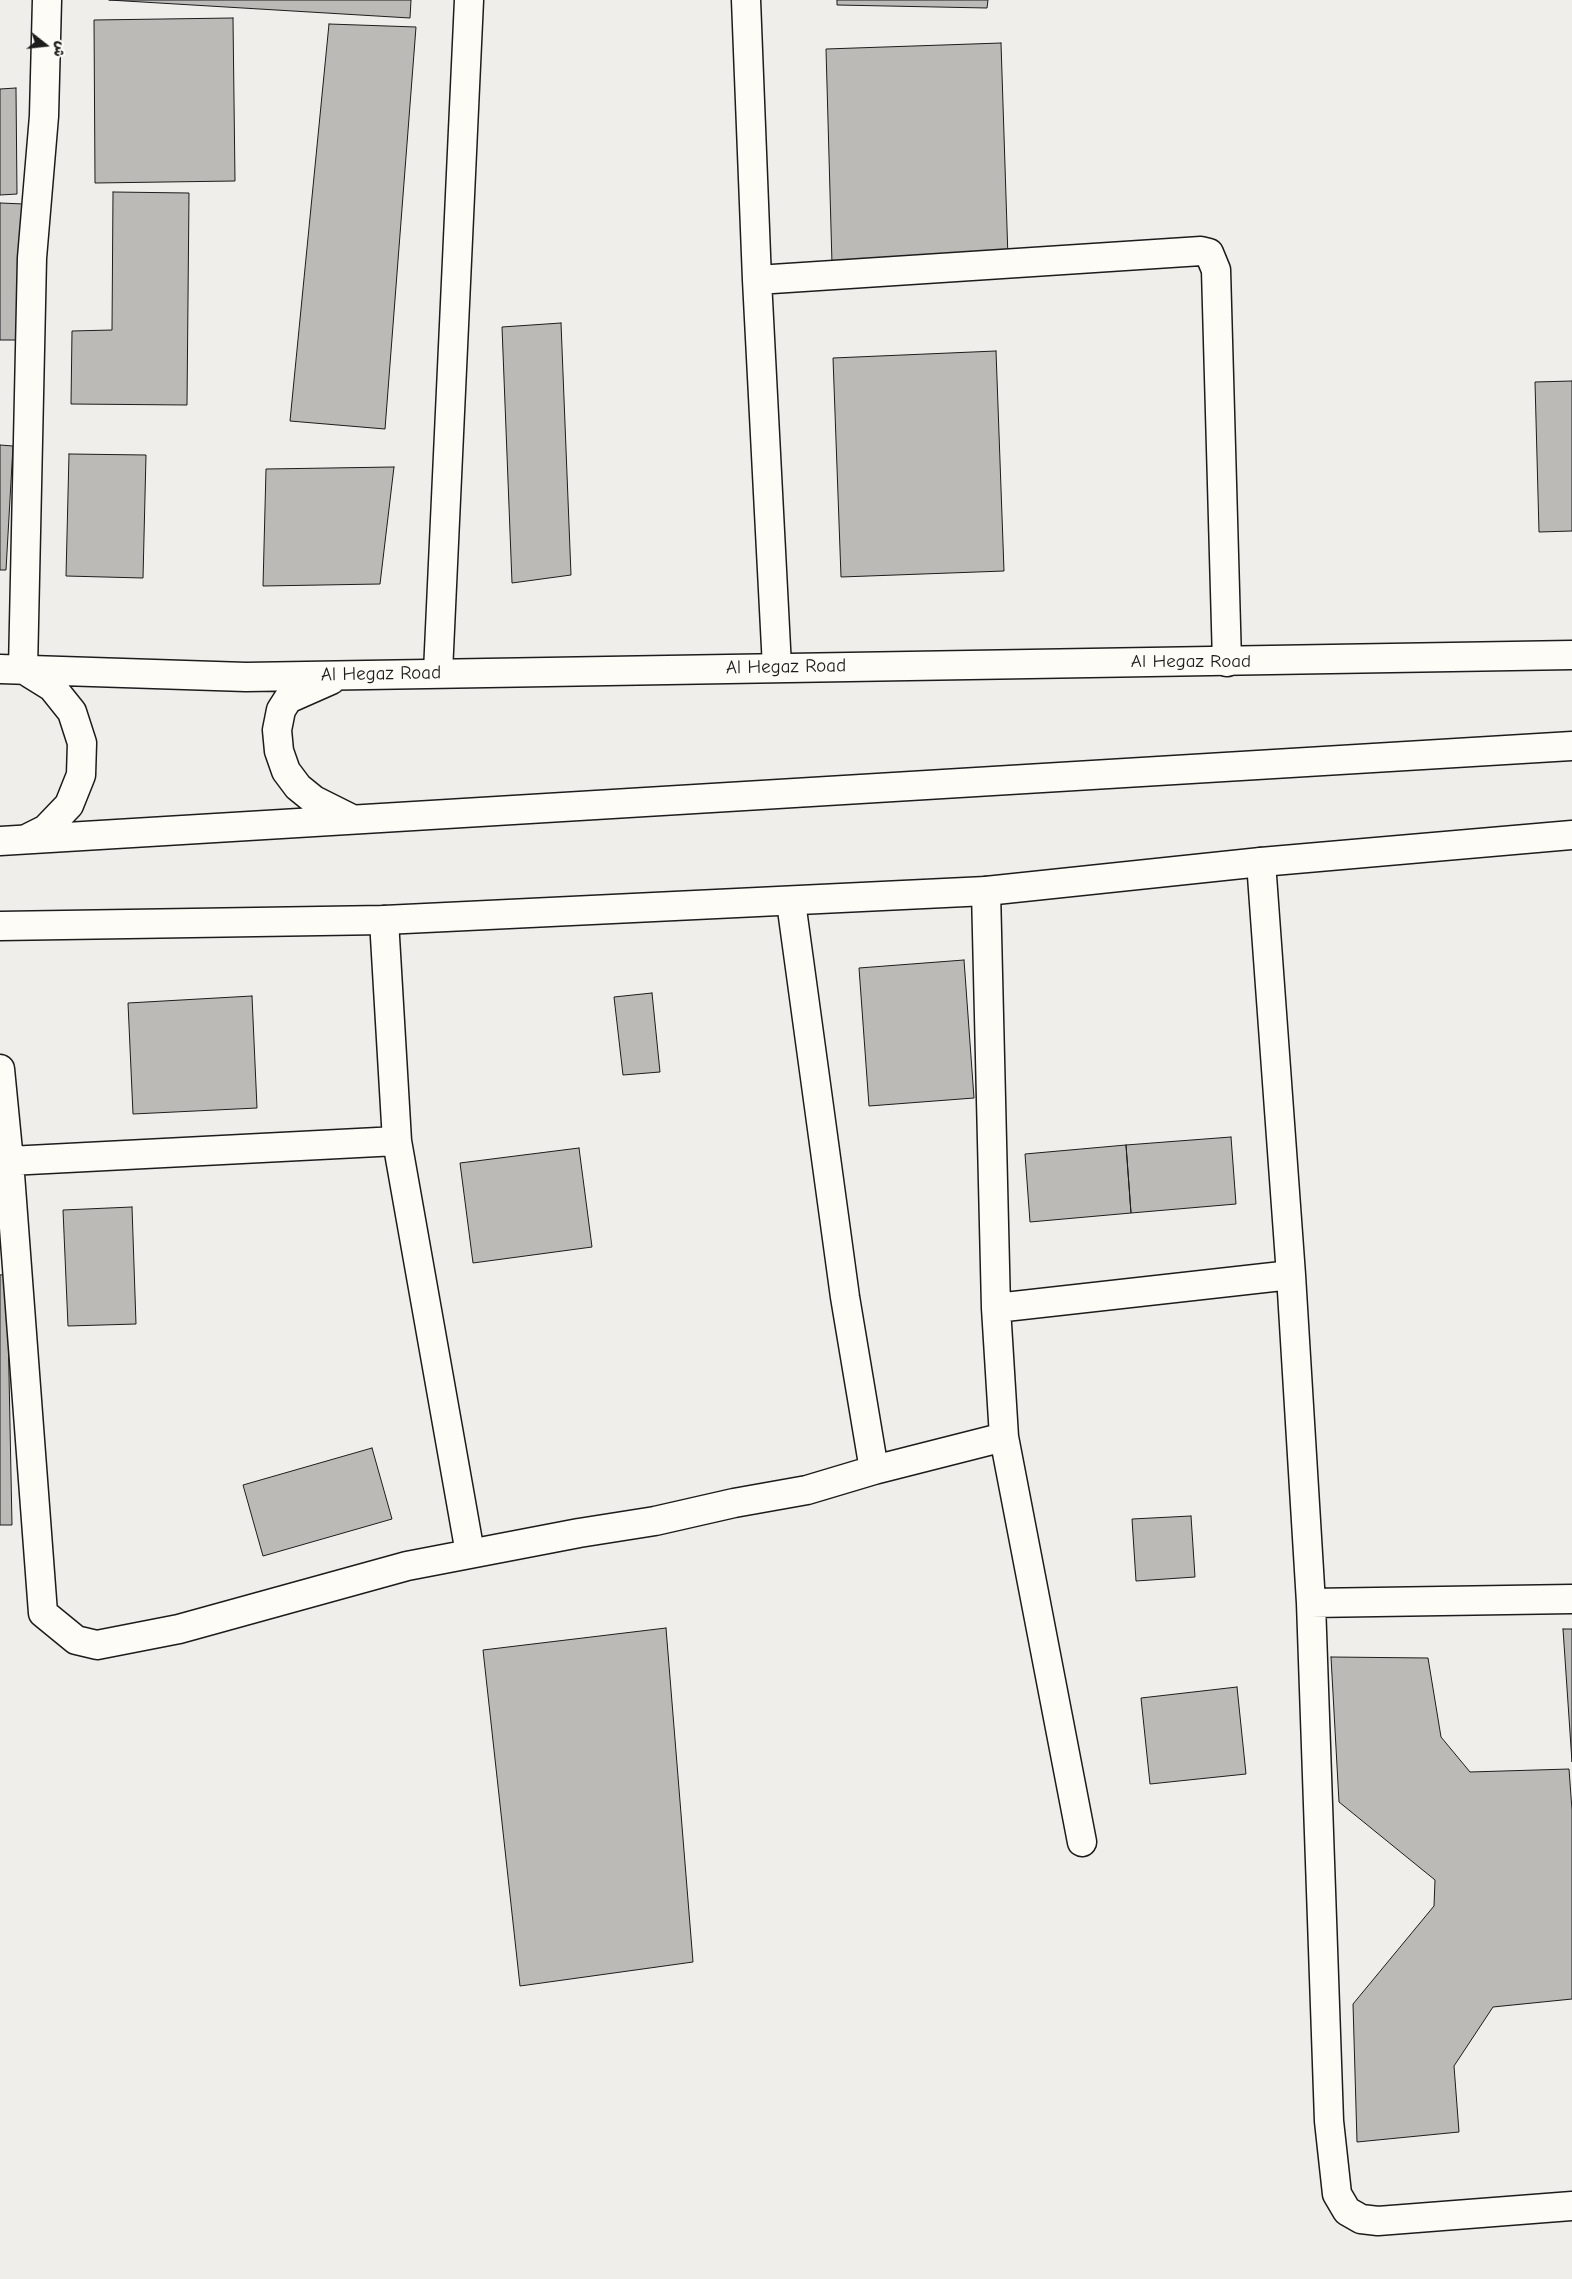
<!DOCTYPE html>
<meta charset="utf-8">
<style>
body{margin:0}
#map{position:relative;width:1572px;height:2279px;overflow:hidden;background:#f0eeea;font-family:"Comic Neue","Playpen Sans Arabic",sans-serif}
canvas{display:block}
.north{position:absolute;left:20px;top:20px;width:50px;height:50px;-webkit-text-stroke:4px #fdfcf7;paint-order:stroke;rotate:106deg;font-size:14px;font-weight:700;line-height:20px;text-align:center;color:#1c1c1c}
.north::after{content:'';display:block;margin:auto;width:18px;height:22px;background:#1c1c1c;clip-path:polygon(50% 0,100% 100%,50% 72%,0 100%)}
</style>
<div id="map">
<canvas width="1572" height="2279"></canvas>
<div class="north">ش</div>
</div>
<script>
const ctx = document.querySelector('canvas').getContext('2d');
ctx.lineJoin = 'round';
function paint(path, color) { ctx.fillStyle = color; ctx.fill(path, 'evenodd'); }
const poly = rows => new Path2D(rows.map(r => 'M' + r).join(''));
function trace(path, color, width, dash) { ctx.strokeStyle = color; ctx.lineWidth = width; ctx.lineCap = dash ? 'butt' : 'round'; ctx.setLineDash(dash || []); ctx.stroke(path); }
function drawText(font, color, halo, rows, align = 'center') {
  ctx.font = font + ' "Comic Neue",sans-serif'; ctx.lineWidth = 5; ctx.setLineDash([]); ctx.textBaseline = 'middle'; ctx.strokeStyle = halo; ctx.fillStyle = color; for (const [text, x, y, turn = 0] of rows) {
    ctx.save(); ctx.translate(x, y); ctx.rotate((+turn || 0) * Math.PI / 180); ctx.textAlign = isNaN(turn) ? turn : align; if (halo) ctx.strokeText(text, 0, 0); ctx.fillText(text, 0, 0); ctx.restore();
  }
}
const building = poly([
 [109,0,411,0,410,18,109,0],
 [837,0,988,0,987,8,837,5,837,0],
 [233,18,235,181,95,183,94,20,233,18],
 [329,24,416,27,385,429,290,421,329,24],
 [1001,43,1008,258,832,264,826,49,1001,43],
 [16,88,17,194,0,195,0,89,16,88],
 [113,192,189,193,187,405,71,404,72,331,112,330,113,192],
 [0,203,24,204,19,340,0,340,0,203],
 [561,323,571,575,512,583,502,327,561,323],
 [996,351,1004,571,841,577,833,358,996,351],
 [1572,381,1572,531,1539,532,1535,382,1572,381],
 [0,445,13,446,6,570,0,570,0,445],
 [69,454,146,455,143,578,66,576,69,454],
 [394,467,380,584,263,586,266,469,394,467],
 [964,960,974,1098,869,1106,859,968,964,960],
 [652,993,660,1072,623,1075,614,997,652,993],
 [252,996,257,1108,133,1114,128,1003,252,996],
 [1231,1137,1236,1204,1131,1213,1126,1145,1231,1137],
 [1126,1145,1131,1213,1030,1222,1025,1154,1126,1145],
 [579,1148,592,1247,473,1263,460,1163,579,1148],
 [132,1207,136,1324,68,1326,63,1210,132,1207],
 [7,1274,12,1525,0,1525,0,1275,7,1274],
 [372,1448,392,1519,263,1556,243,1485,372,1448],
 [1191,1516,1195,1577,1136,1581,1132,1519,1191,1516],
 [666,1628,693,1962,520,1986,483,1650,666,1628],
 [1563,1629,1572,1629,1572,1762,1563,1629],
 [1331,1657,1428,1658,1441,1737,1470,1772,1569,1769,1572,1810,1572,1999,1493,2007,1454,2066,1459,2132,1357,2142,1353,2004,1434,1906,1435,1880,1339,1802,1331,1657],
 [1237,1687,1246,1774,1150,1784,1141,1698,1237,1687]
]);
const minor = poly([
 [746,0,757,280,777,667],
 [757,280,1201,251,1209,253,1216,270,1227,662],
 [23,669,32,258,44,116,47,0],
 [438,672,469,0],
 [1261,862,1291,1275,1311,1603,1329,2121,1337,2194,1347,2211,1361,2219,1378,2221,1572,2206],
 [986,891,996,1308,1004,1437,1082,1842],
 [791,902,845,1297,874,1470],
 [384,920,397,1141,470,1553],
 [0,1069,9,1161,43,1613,76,1640,97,1645,179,1629,407,1566,579,1533,655,1521,734,1503,807,1490,874,1470,1004,1437],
 [9,1161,397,1141],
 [996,1308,1291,1275],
 [1311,1603,1572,1599]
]);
const major = poly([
 [0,669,246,677,1572,655],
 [23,669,52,687,72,712,82,743,81,775,69,805,46,829,26,839],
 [331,680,288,699,281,710,277,730,279,751,286,771,298,787,314,800,352,819],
 [0,841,1572,746],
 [0,926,384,920,986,891,1261,862,1572,835]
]);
const streetNames = [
 ["Al Hegaz Road",1191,662],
 ["Al Hegaz Road",786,667,-1],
 ["Al Hegaz Road",381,674,-1]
];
paint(building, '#bbbab6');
trace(building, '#1c1c1c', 1);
trace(minor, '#1c1c1c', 31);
trace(major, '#1c1c1c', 31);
trace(minor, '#fdfcf7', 28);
trace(major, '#fdfcf7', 28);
drawText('19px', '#1c1c1c', '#fdfcf7', streetNames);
</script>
